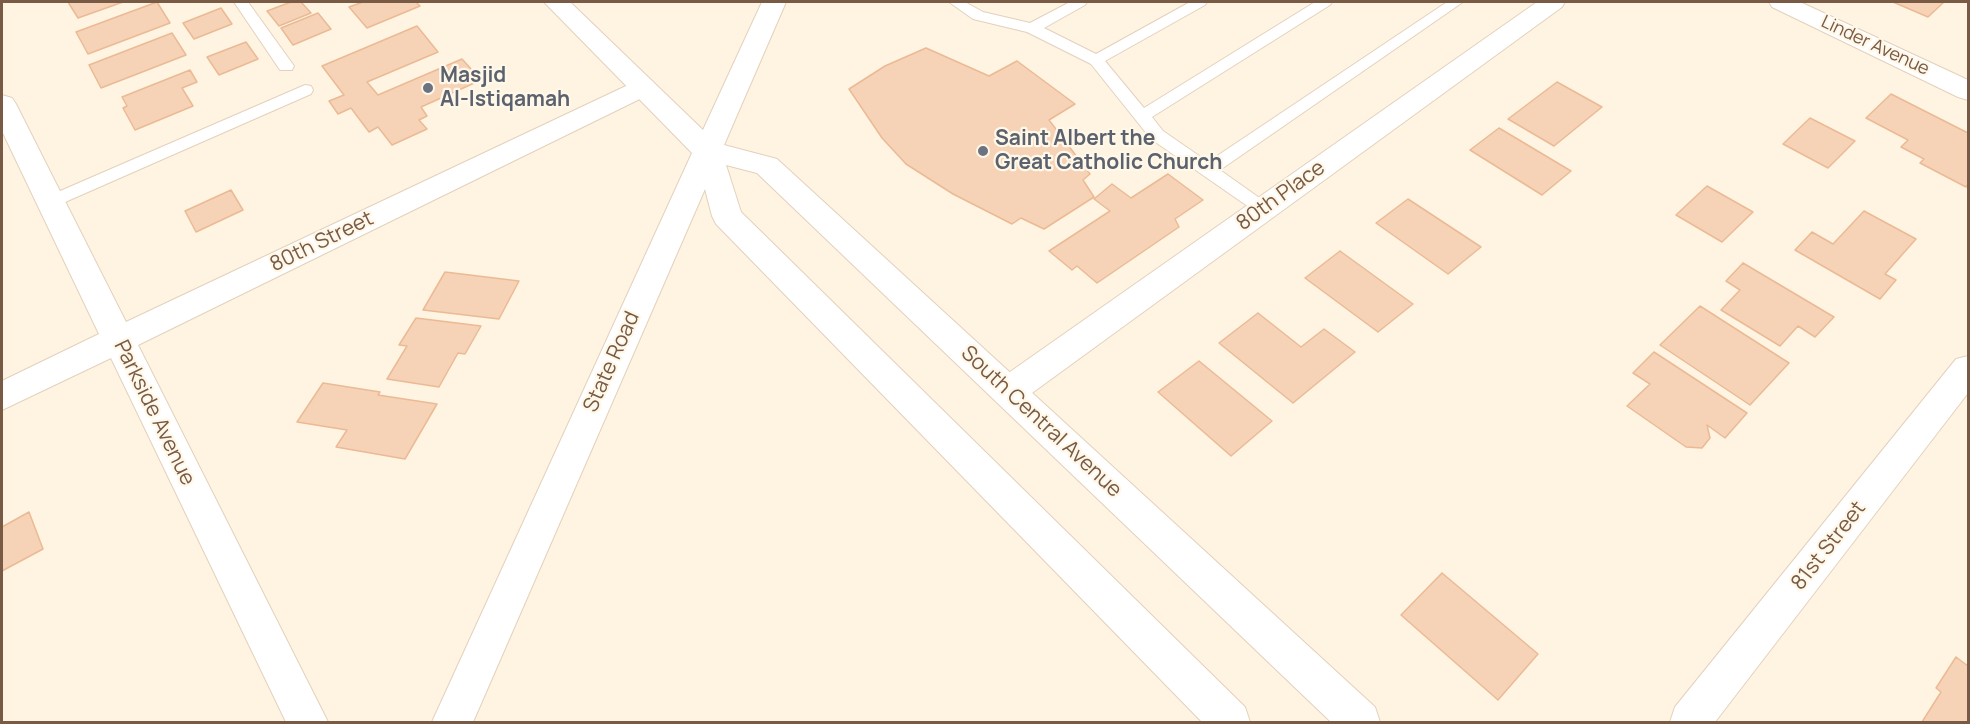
<!DOCTYPE html>
<style>
body{margin:0}
#map{position:relative;width:1970px;height:724px;overflow:hidden;background:#fef4e1;font-family:Manrope,sans-serif}
canvas{display:block}
.frame{position:absolute;inset:0;border:3px solid #785a45;pointer-events:none}
</style>
<div id="map">
<canvas width="1970" height="724"></canvas>
<div class="frame"></div>
</div>
<script>
const ctx = document.querySelector('canvas').getContext('2d');
ctx.lineJoin = 'round';
function paint(path, color) { ctx.fillStyle = color; ctx.fill(path, 'evenodd'); }
const poly = rows => new Path2D(rows.map(r => 'M' + r).join(''));
function trace(path, color, width, dash) { ctx.strokeStyle = color; ctx.lineWidth = width; ctx.lineCap = dash ? 'butt' : 'round'; ctx.setLineDash(dash || []); ctx.stroke(path); }
function drawText(font, color, halo, rows, align = 'center') {
  ctx.font = font + ' Manrope,sans-serif'; ctx.lineWidth = 4.5; ctx.setLineDash([]); ctx.textBaseline = 'middle'; ctx.strokeStyle = halo; ctx.fillStyle = color; for (const [text, x, y, turn = 0] of rows) {
    ctx.save(); ctx.translate(x, y); ctx.rotate((+turn || 0) * Math.PI / 180); ctx.textAlign = isNaN(turn) ? turn : align; if (halo) ctx.strokeText(text, 0, 0); ctx.fillText(text, 0, 0); ctx.restore();
  }
}
const building = poly([
 [68,2,123,2,78,18,68,2],
 [157,2,170,23,88,54,76,32,157,2],
 [291,2,301,2,311,13,279,26,267,11,291,2],
 [363,2,416,2,420,6,367,28,349,7,363,2],
 [1893,2,1944,2,1928,17,1893,2],
 [221,8,232,24,194,39,183,23,221,8],
 [318,13,331,29,293,45,281,28,318,13],
 [417,26,438,52,367,82,378,95,462,59,481,80,421,107,427,116,419,120,427,129,392,145,378,127,369,132,351,108,338,114,329,101,344,95,322,66,417,26],
 [172,33,186,55,101,88,89,65,172,33],
 [246,42,258,59,219,75,207,57,246,42],
 [926,48,989,76,1017,61,1075,104,1049,120,1090,174,1083,180,1094,197,1044,229,1021,218,1012,224,953,194,906,164,882,138,849,89,885,66,926,48],
 [190,70,197,82,182,88,193,106,135,130,123,108,127,106,122,97,190,70],
 [1557,82,1602,107,1554,146,1508,119,1557,82],
 [1891,94,1968,133,1968,184,1966,187,1920,163,1924,159,1901,147,1908,140,1866,118,1891,94],
 [1810,118,1855,141,1828,168,1783,144,1810,118],
 [1499,128,1571,171,1542,195,1470,150,1499,128],
 [1168,174,1203,200,1175,219,1179,227,1097,283,1077,266,1072,270,1049,251,1110,211,1094,199,1112,184,1131,198,1168,174],
 [1707,186,1753,212,1722,242,1676,215,1707,186],
 [231,190,243,210,196,232,185,211,231,190],
 [1408,199,1481,247,1448,274,1376,223,1408,199],
 [1864,211,1916,239,1885,274,1896,280,1880,299,1795,250,1812,232,1833,244,1864,211],
 [1340,251,1413,304,1378,332,1305,278,1340,251],
 [1743,263,1834,317,1815,337,1798,326,1780,346,1721,310,1740,290,1726,281,1743,263],
 [445,272,519,281,499,319,423,310,445,272],
 [1700,306,1789,363,1750,405,1660,345,1700,306],
 [1258,313,1301,347,1324,329,1355,352,1293,403,1219,343,1258,313],
 [416,318,481,326,465,354,458,353,439,387,387,379,407,346,399,345,416,318],
 [1654,352,1747,413,1725,438,1707,425,1710,438,1702,448,1686,447,1627,406,1650,384,1633,373,1654,352],
 [1199,361,1272,421,1231,456,1158,392,1199,361],
 [323,383,380,392,378,395,437,404,405,459,336,447,347,430,297,422,323,383],
 [29,512,43,549,2,571,2,527,29,512],
 [1442,573,1538,654,1498,700,1401,615,1442,573],
 [1956,657,1968,666,1968,722,1922,722,1941,692,1936,688,1956,657]
]);
const service = poly([
 [234,2,248,2,294,66,292,70,280,70,234,2],
 [949,2,965,2,983,12,1030,23,1070,2,1087,2,1085,5,1044,28,1096,54,1190,2,1207,2,1205,5,1105,61,1144,108,1315,2,1332,2,1330,5,1152,117,1163,131,1208,162,1447,2,1463,2,1220,170,1268,204,1271,208,1268,212,1262,214,1256,212,1151,139,1091,64,1027,32,973,19,949,2],
 [305,85,311,86,313,90,311,94,56,206,50,208,44,206,41,202,44,198,305,85]
]);
const minor = poly([
 [1537,2,1565,2,1562,7,1021,401,1009,405,997,401,992,391,997,381,1537,2],
 [1769,2,1800,2,1968,80,1968,100,1958,97,1772,7,1769,2],
 [643,78,652,81,656,87,652,93,138,345,328,722,286,722,111,358,2,410,2,381,99,334,2,131,2,95,12,98,16,104,126,322,643,78],
 [1968,356,1968,393,1715,722,1670,722,1675,707,1956,359,1968,356]
]);
const tertiary = poly([
 [544,2,570,2,703,130,762,2,786,2,724,145,777,159,1375,707,1380,722,1331,722,757,173,726,165,741,212,1245,707,1250,722,1202,722,716,224,712,216,705,189,473,722,432,722,692,153,544,2]
]);
const markers = [
 [428,88,6,"#6b7280"],
 [983,151,6,"#6b7280"]
];
const farStreetnames = [
 ["Linder Avenue",1875,46,25]
];
const worshipNames = [
 ["Masjid",440,76],
 ["Al-Istiqamah",440,100],
 ["Saint Albert the",995,139],
 ["Great Catholic Church",995,163]
];
const streetNames = [
 ["80th Place",1281,196,-36],
 ["80th Street",322,242,-26],
 ["State Road",612,362,-66],
 ["Parkside Avenue",154,413,64],
 ["South Central Avenue",1041,422,43],
 ["81st Street",1829,546,-52]
];
paint(building, '#f6d3b6');
trace(building, '#ebba95', 1.5);
trace(service, '#e3d1bc', 2);
trace(minor, '#e3d1bc', 2);
trace(tertiary, '#e3d1bc', 2);
paint(service, '#fff');
paint(minor, '#fff');
paint(tertiary, '#fff');
for (const [x, y, r, color] of markers) { const dot = new Path2D(); dot.arc(x, y, r, 0, 2 * Math.PI); ctx.fillStyle = color; ctx.fill(dot); trace(dot, '#fff8e9', 2); }
drawText('18px', '#785a45', '#fff8e9', farStreetnames);
drawText('bold 21px', '#5b616d', '#fff8e9', worshipNames, 'left');
drawText('21px', '#785a45', '#fff8e9', streetNames);
</script>
